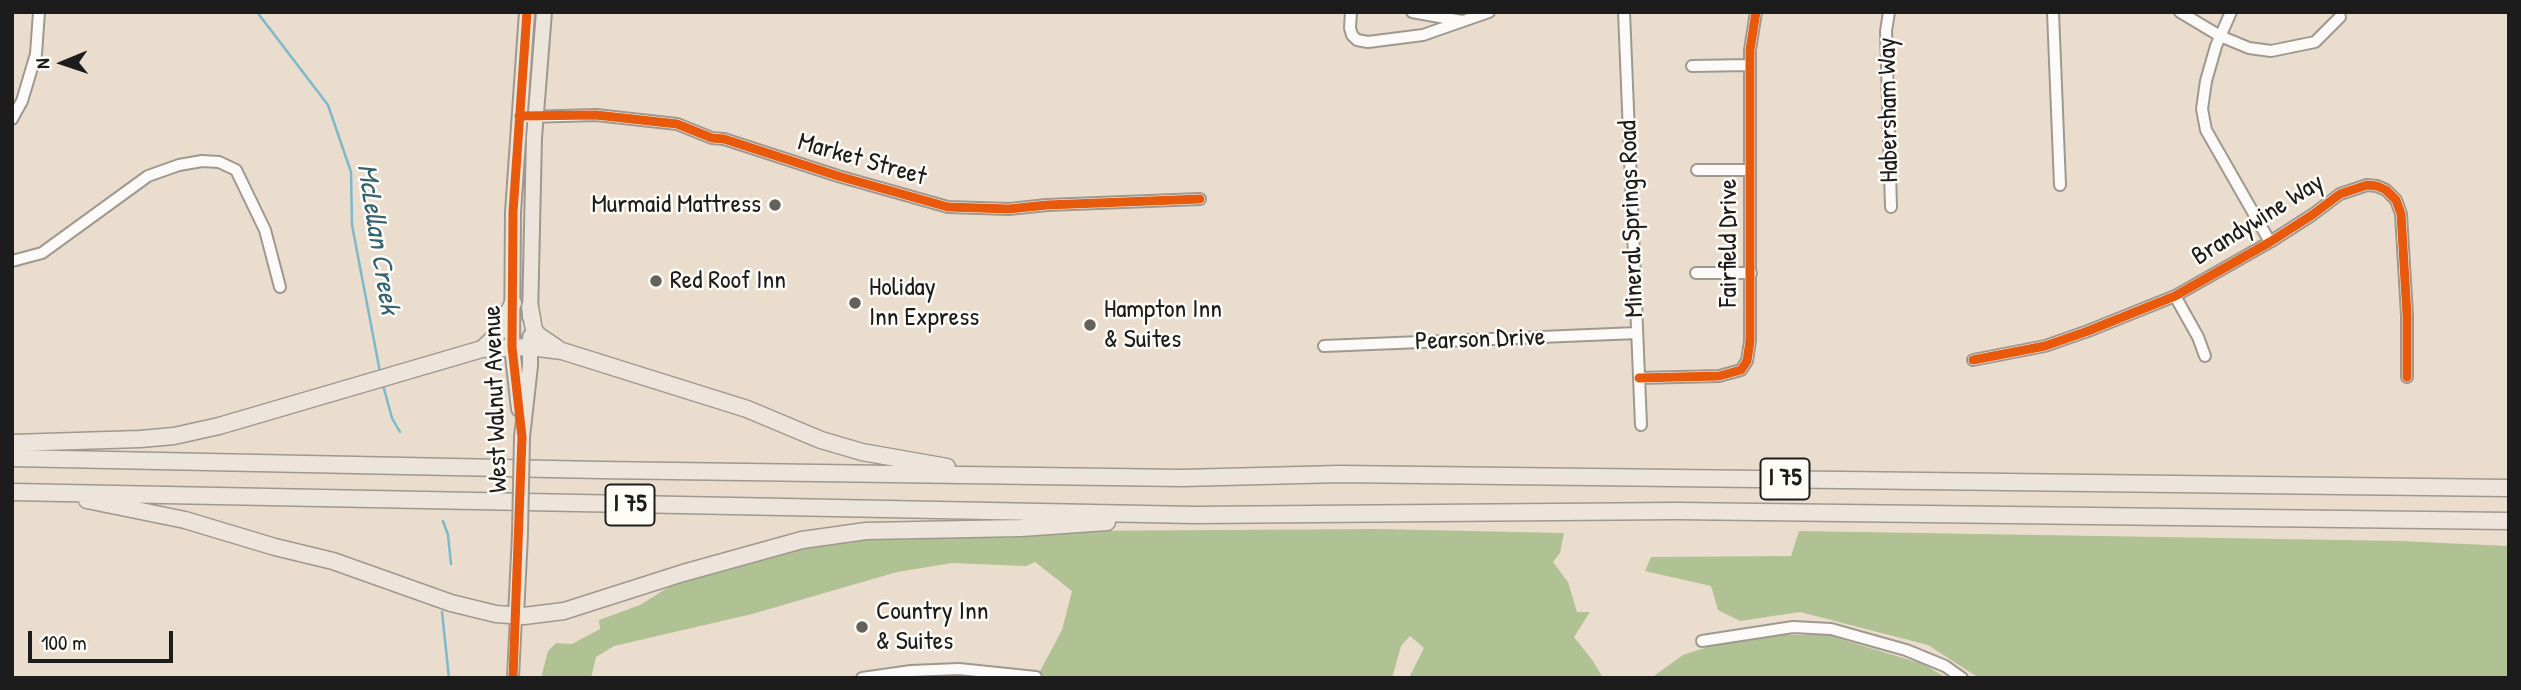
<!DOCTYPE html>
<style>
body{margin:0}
#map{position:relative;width:2521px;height:690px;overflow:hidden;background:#eaddce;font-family:"Patrick Hand",sans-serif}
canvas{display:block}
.frame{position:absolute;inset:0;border:14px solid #1c1c1c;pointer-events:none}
.north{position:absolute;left:28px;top:28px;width:70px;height:70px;-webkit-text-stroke:5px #fdfcf7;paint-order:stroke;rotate:268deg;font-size:19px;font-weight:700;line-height:28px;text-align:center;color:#1c1c1c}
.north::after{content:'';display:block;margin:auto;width:24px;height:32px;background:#1c1c1c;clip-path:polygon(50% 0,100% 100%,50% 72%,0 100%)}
.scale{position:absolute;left:28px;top:631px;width:145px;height:32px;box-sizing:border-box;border:4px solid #1c1c1c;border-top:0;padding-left:9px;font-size:21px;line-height:24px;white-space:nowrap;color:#1c1c1c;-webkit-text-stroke:5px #fdfcf7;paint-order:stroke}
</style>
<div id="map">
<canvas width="2521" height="690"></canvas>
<div class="frame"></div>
<div class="north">N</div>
<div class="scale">100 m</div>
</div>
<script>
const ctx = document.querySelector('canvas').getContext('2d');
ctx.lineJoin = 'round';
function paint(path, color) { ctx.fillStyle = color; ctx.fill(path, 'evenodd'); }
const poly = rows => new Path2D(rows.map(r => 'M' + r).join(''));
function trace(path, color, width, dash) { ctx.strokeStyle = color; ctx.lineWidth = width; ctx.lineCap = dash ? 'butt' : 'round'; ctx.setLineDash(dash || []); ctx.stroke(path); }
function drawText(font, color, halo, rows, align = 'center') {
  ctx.font = font + ' "Patrick Hand",sans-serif'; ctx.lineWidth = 5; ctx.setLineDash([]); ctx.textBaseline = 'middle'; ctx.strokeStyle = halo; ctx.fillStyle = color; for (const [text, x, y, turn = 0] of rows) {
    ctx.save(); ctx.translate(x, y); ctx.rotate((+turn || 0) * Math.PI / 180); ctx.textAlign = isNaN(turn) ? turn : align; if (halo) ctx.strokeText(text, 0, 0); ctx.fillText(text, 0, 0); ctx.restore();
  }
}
const forest = poly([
 [1376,529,1564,533,1560,553,1553,562,1568,582,1577,612,1590,612,1574,637,1593,661,1603,678,1409,678,1424,648,1410,636,1401,646,1392,678,1042,678,1039,673,1062,630,1072,591,1035,562,1026,566,952,563,897,572,752,614,614,646,596,657,591,678,541,678,548,651,556,643,572,644,600,629,599,620,640,605,672,585,795,545,910,532],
 [1799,531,2400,541,2509,546,2509,678,1979,678,1928,645,1800,612,1740,621,1718,610,1711,586,1645,571,1651,557,1791,556],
 [1782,635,1827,635,1923,664,1947,678,1651,678,1683,655,1723,642]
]);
const stream = poly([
 [257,12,328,105,351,172,352,225,380,372],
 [383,385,392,418,400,432],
 [443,521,448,535,451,564],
 [442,612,449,678]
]);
const minor = poly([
 [1351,12,1350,28,1352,35,1357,40,1368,42,1423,35,1489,12],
 [1412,12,1462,21],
 [1624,12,1641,425],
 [1889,12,1886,31,1887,67,1891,207],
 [2053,12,2060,185],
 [2180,12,2220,36,2249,48,2271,51,2315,42,2340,17],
 [2231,12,2216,46,2206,81,2202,109,2206,130,2270,242],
 [1692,66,1750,65],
 [528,117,596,115,677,124,712,138,724,139,838,176,948,207,1009,209,1047,205,1200,199],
 [12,119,22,101,36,54,39,12],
 [1697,170,1750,170],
 [12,261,42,253,148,176,179,165,202,161,219,162,236,170,265,230,280,287],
 [1696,273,1751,273],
 [2175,296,2198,337,2205,356],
 [1324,346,1637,333],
 [1973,360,2045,346,2088,331,2175,296,2270,242,2312,215,2340,194,2367,185,2377,186,2386,190,2396,200,2401,214,2407,315,2407,377],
 [1639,378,1719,376,1741,370,1747,361,1750,341,1750,50,1756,12],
 [1702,641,1793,627,1831,629,1906,650,1945,666,1962,678],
 [513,678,516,616],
 [862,678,911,671,959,669,1036,677]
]);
const major = poly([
 [530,317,534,138,544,12],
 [519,409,512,347,513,212,527,12],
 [522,437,530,366,530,337],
 [516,616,520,534]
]);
const highway = poly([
 [530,307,534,330,539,336,557,348],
 [482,349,497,335,513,303],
 [12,443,140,439,174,436,219,426,482,349,530,347,562,351,747,409,821,440,862,452,947,467],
 [12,458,600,470,1182,478,1340,474,2509,488],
 [12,492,1195,515,1676,511,2509,521],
 [87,500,185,520,275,547,333,561,451,603,496,614,524,616,564,611,683,573,802,540,866,531,1021,528,1107,522]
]);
const majorBridge = poly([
 [520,534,522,437]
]);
const cycleway = poly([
 [519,116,596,115,677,124,712,138,724,139,838,176,948,207,1009,209,1047,205,1200,199],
 [1973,360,2045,346,2088,331,2175,296,2270,242,2312,215,2340,194,2367,185,2377,186,2386,190,2396,200,2401,214,2407,315,2407,377],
 [1639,378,1719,376,1741,370,1747,361,1750,341,1750,50,1756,12],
 [513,678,522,437,512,347,513,212,527,12]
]);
const markers = [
 [775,205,7,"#64605a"],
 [656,281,7,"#64605a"],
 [855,303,7,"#64605a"],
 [1090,325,7,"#64605a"],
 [862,627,7,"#64605a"]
];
const shields = [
 [1785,479,49],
 [630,505,49]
];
const shieldNames = [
 ["I 75",1785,479],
 ["I 75",630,505]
];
const streetNames = [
 ["Habersham Way",1889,110,-91],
 ["Market Street",862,160,16],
 ["Mineral Springs Road",1632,219,-92],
 ["Brandywine Way",2258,220,-32],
 ["Fairfield Drive",1729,243,-90],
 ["Pearson Drive",1480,340,-2],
 ["West Walnut Avenue",496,399,-92]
];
const poiNames = [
 ["Murmaid Mattress",761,205,"right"],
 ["Red Roof Inn",670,281],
 ["Holiday",869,288],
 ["Inn Express",869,318],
 ["Hampton Inn",1104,310],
 ["& Suites",1104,340],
 ["Country Inn",876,612],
 ["& Suites",876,642]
];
const waterNames = [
 ["McLellan Creek",377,239,81]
];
paint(forest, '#b0c193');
trace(stream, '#7bb9cb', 2.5);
trace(minor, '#9f988f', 14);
trace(major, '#9f988f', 18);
trace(highway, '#9f988f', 19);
trace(minor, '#fcfaf8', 10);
trace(major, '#ede4dc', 14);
trace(highway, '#ede4dc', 16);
trace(majorBridge, '#9f988f', 18, []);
trace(majorBridge, '#ede4dc', 14);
trace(cycleway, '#e8590c', 9);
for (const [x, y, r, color] of markers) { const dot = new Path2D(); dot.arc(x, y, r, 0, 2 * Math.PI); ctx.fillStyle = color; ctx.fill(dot); trace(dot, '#fdfcf7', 2.5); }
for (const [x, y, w] of shields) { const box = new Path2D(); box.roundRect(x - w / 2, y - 20.5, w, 41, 5); ctx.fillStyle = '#fdfcf7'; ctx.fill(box); trace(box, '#1c1c1c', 2); }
drawText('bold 24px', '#1c1c1c', null, shieldNames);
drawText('26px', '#1c1c1c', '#fdfcf7', streetNames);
drawText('26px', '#1c1c1c', '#fdfcf7', poiNames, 'left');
drawText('italic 28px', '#346273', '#fdfcf7', waterNames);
</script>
